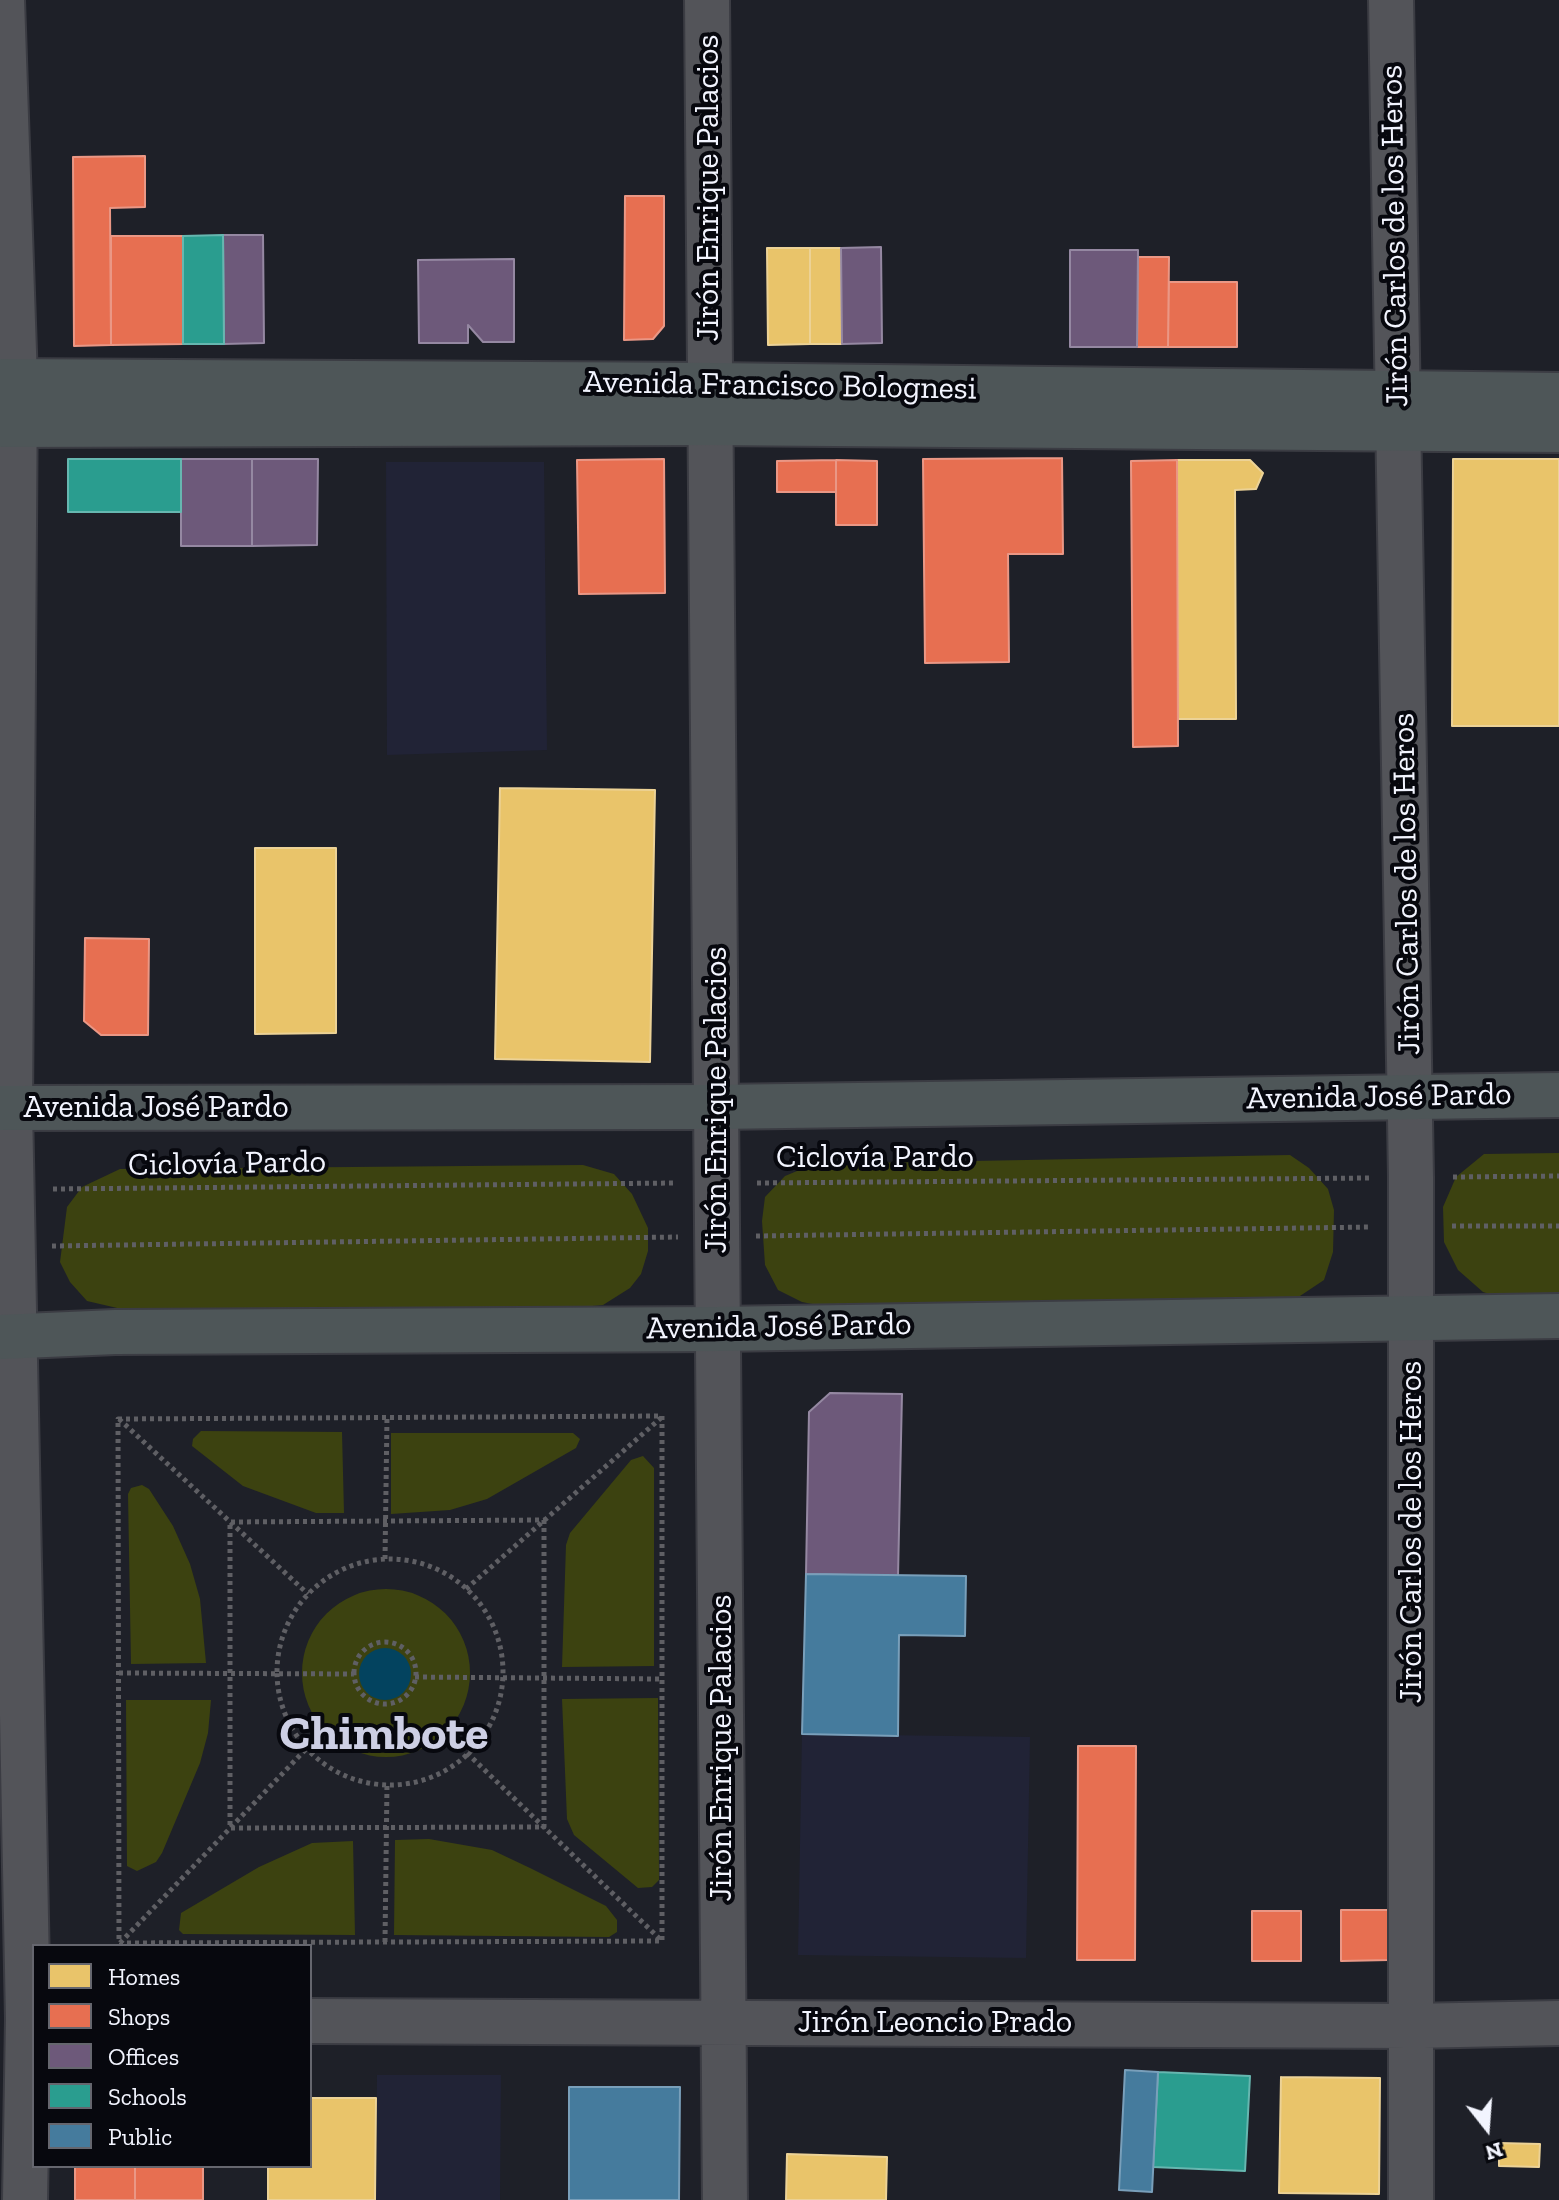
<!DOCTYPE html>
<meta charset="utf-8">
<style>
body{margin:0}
#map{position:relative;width:1559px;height:2200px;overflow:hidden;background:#1e2028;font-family:"Zilla Slab",serif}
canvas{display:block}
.legend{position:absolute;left:32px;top:1944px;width:280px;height:224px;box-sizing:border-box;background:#07080e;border:2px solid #65666e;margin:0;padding:10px 14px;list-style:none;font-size:24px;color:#f2f4fe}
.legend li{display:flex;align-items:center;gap:16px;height:40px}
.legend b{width:40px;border:2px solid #65666e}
.north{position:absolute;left:1447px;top:2088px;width:80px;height:80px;-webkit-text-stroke:6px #07080e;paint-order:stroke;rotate:163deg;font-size:22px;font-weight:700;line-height:32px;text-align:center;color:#f2f4fe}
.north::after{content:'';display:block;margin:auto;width:28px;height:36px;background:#f2f4fe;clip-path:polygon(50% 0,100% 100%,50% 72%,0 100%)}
</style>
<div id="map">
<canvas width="1559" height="2200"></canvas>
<ul class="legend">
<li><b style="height:22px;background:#e9c46a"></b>Homes</li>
<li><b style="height:22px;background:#e76f51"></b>Shops</li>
<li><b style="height:22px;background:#6d597a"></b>Offices</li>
<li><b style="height:22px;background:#2a9d8f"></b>Schools</li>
<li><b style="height:22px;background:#457b9d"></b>Public</li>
</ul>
<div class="north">N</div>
</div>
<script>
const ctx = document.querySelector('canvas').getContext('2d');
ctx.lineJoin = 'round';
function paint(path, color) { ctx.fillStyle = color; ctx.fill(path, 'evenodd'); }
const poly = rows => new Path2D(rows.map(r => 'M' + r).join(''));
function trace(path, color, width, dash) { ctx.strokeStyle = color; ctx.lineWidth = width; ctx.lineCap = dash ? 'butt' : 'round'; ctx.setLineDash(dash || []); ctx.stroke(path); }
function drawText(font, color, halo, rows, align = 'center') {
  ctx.font = font + ' "Zilla Slab",serif'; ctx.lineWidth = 8; ctx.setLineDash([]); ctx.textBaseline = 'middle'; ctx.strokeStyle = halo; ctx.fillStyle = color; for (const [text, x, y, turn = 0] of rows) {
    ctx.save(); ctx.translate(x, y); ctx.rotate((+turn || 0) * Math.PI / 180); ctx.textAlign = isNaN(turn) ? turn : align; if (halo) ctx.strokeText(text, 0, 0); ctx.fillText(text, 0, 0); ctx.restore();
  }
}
const built = poly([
 [386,462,544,462,547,750,387,755],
 [802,1734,1030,1737,1026,1958,798,1955],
 [377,2075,501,2075,500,2200,376,2200]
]);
const green = poly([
 [1559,1153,1559,1303,1521,1304,1483,1292,1458,1270,1444,1242,1443,1207,1456,1177,1484,1154],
 [1290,1155,1309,1168,1328,1189,1334,1210,1333,1252,1324,1280,1297,1298,838,1309,802,1302,778,1290,765,1265,762,1221,765,1197,785,1176,814,1164],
 [583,1165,614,1174,632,1194,648,1228,648,1251,641,1274,630,1288,603,1305,562,1309,143,1314,87,1301,70,1282,60,1262,67,1207,82,1187,120,1169],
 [201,1431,342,1432,344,1513,316,1513,243,1486,192,1446,193,1439],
 [391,1433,573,1433,580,1439,576,1448,487,1499,450,1510,391,1514],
 [643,1456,654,1468,654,1666,562,1667,566,1545,570,1533,631,1460],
 [142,1485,149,1489,173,1526,190,1564,200,1599,206,1663,131,1664,128,1494,131,1488],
 '302 1673a84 84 0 1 1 168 0a84 84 0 1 1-168 0Z',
 [658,1698,659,1880,652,1887,638,1888,574,1835,567,1819,562,1699],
 [126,1700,211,1700,208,1733,200,1763,162,1853,156,1862,137,1871,127,1866],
 [429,1839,492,1850,530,1868,606,1906,617,1920,617,1932,609,1937,394,1935,395,1840],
 [353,1841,355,1935,183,1934,179,1930,181,1913,259,1867,312,1843]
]);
const water = poly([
 '359 1674a26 26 0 1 1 52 0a26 26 0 1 1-52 0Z'
]);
const homes = poly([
 [767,248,810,248,810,344,768,345,767,248],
 [810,248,841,248,842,344,810,344,810,248],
 [1453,459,1559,459,1559,726,1452,726,1453,459],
 [1177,460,1250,460,1263,473,1256,489,1235,490,1236,719,1178,719,1177,460],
 [500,788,655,790,650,1062,495,1059,500,788],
 [255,848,336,848,336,1033,255,1034,255,848],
 [1281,2077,1380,2078,1379,2194,1279,2193,1281,2077],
 [310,2098,376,2098,375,2200,268,2200,268,2166,310,2166,310,2098],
 [1499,2143,1540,2144,1539,2167,1499,2166,1499,2143],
 [787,2154,887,2157,886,2200,786,2200,787,2154]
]);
const shops = poly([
 [145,156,145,207,110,208,111,345,74,346,73,157,145,156],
 [625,196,664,196,664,326,653,339,624,340,625,196],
 [111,236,183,236,183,344,111,345,111,236],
 [1138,257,1169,257,1168,347,1137,347,1138,257],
 [1169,282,1237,282,1237,347,1168,347,1169,282],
 [1062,458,1063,554,1008,554,1009,662,925,663,923,459,1062,458],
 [664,459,665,593,579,594,577,460,664,459],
 [836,460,836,492,777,492,777,461,836,460],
 [836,460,877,461,877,525,836,525,836,460],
 [1177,460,1178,746,1133,747,1131,461,1177,460],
 [85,938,149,939,148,1035,101,1035,84,1021,85,938],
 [1078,1746,1136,1746,1135,1960,1077,1960,1078,1746],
 [1341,1910,1390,1910,1389,1960,1341,1961,1341,1910],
 [1252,1911,1301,1911,1301,1961,1252,1961,1252,1911],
 [75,2166,135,2166,135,2200,75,2200,75,2166],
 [135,2166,203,2166,203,2200,135,2200,135,2166]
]);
const offices = poly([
 [223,235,263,235,264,343,224,344,223,235],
 [881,247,882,343,842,344,841,248,881,247],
 [1070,250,1138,250,1137,347,1070,347,1070,250],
 [514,259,514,342,483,342,468,325,468,343,419,343,418,260,514,259],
 [181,459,252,459,252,546,181,546,181,459],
 [252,459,318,459,317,545,252,546,252,459],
 [830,1393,902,1394,898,1576,806,1574,809,1412,830,1393]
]);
const schools = poly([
 [223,235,224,344,183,344,183,236,223,235],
 [68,459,181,459,181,512,68,512,68,459],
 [1158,2072,1250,2076,1245,2171,1153,2167,1158,2072]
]);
const public = poly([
 [806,1574,966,1576,965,1636,899,1635,898,1736,802,1734,806,1574],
 [1125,2070,1158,2072,1152,2192,1119,2190,1125,2070],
 [569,2087,680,2087,679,2200,569,2200,569,2087]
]);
const path = poly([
 [1453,1177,1559,1176],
 [757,1183,1371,1178],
 [53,1189,675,1183],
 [1452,1226,1559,1226],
 [756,1236,1370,1227],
 [52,1246,678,1237],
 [662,1416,662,1941,119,1943,118,1419,662,1416],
 [119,1419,308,1594],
 [544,1520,544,1827,230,1828,230,1522,544,1520],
 '277 1672a113 113 0 1 1 226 0a113 113 0 1 1-226 0Z',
 [385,1559,387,1417],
 [466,1589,662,1417],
 '354 1673a31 31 0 1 1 62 0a31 31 0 1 1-62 0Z',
 [119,1673,354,1674],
 [415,1677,662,1679],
 [467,1753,662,1941],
 [385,1942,387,1784],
 [120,1943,306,1749]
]);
const minor = poly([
 [2,0,15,381,10,1108,28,2019,25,2200],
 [707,0,725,2200],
 [1391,0,1411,1177,1411,2200],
 [310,2021,1411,2026,1559,2023]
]);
const primary = poly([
 [0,381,710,385,1559,395],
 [0,425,711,423,1559,430],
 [0,1108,717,1107,1559,1095],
 [0,1337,115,1332,718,1329,1559,1316]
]);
const streetNames = [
 ["Jirón Enrique Palacios",709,188,-90],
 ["Jirón Carlos de los Heros",1395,236,-91],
 ["Avenida Francisco Bolognesi",780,386,1],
 ["Jirón Carlos de los Heros",1407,884,-91],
 ["Avenida José Pardo",1379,1097,-1],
 ["Jirón Enrique Palacios",717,1100,-90],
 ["Avenida José Pardo",156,1108],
 ["Ciclovía Pardo",875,1158],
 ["Ciclovía Pardo",227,1164,-1],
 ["Avenida José Pardo",779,1327,-1],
 ["Jirón Carlos de los Heros",1412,1532,-90],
 ["Jirón Enrique Palacios",722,1748,-90],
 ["Jirón Leoncio Prado",935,2023]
];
const townNames = [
 ["Chimbote",384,1735]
];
paint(built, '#212336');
paint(green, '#3c4210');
paint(water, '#03435f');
paint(homes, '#e9c46a');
trace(homes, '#ecd296', 2);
paint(shops, '#e76f51');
trace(shops, '#ea9785', 2);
paint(offices, '#6d597a');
trace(offices, '#9588a2', 2);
paint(schools, '#2a9d8f');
trace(schools, '#66b7b0', 2);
paint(public, '#457b9d');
trace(public, '#799fba', 2);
trace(minor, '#3b3c43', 48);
trace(primary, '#3b3c43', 48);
trace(path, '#5f5f64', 5, [4, 4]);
trace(minor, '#535459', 44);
trace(primary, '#4e5658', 44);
drawText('32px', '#f2f4fe', '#07080e', streetNames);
drawText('bold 48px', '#cdcfe4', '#07080e', townNames);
</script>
